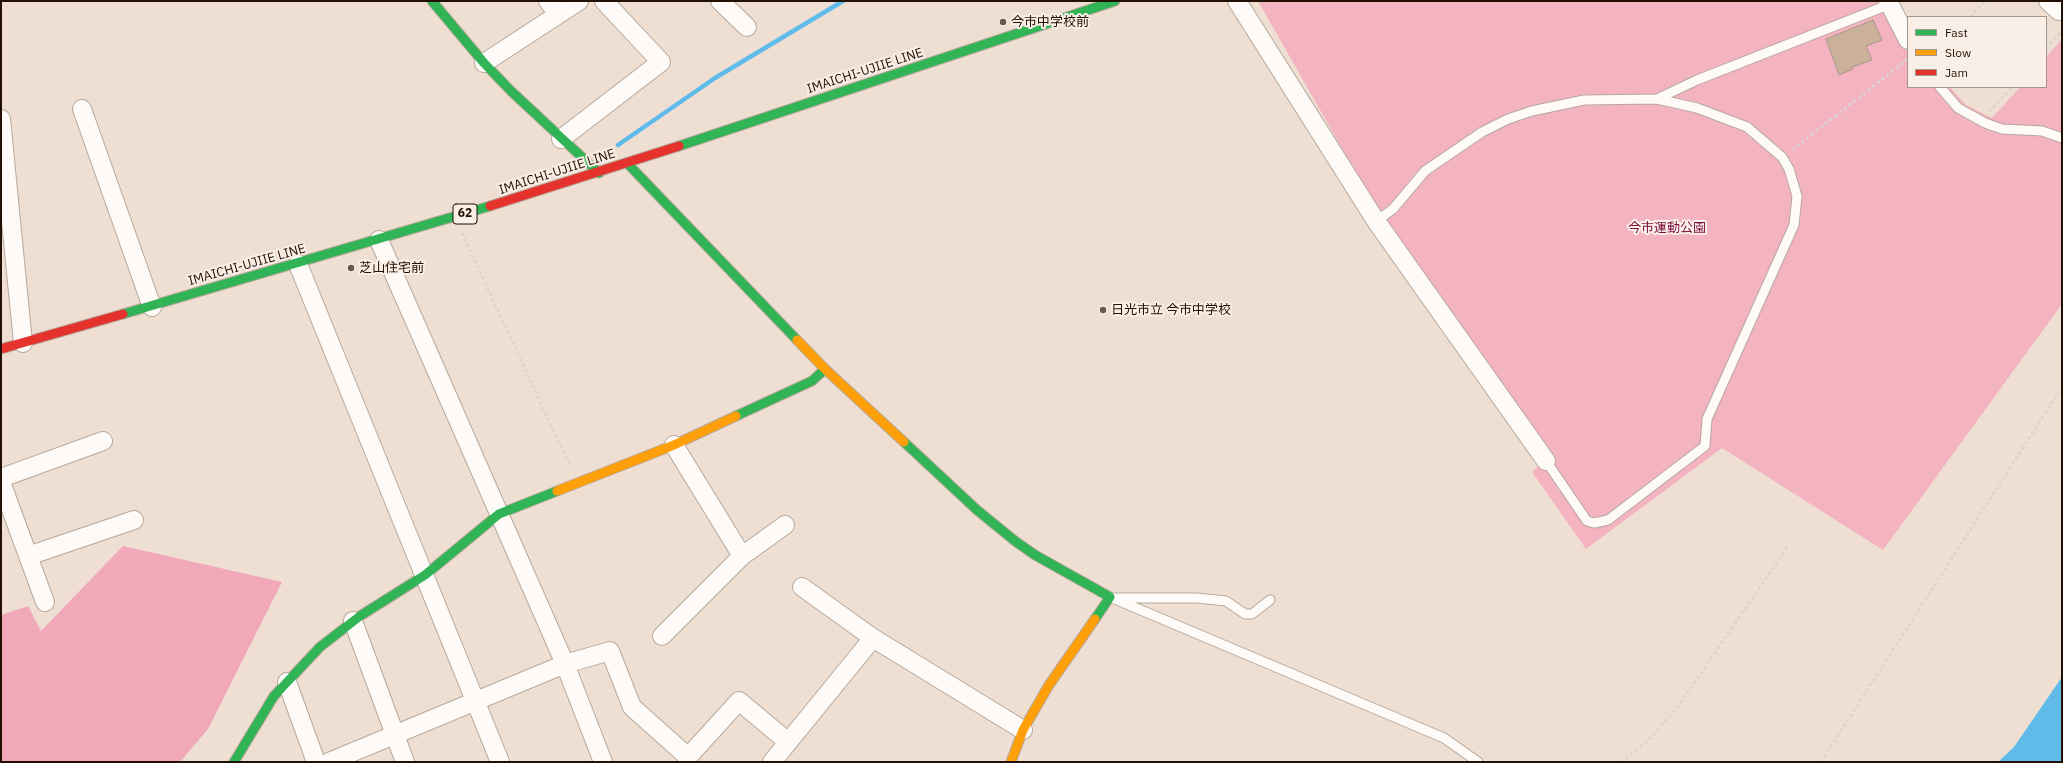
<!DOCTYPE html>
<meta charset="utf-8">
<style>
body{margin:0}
#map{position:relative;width:2063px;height:763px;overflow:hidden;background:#efdfd3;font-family:"IBM Plex Sans",sans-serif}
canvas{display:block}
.frame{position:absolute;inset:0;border:2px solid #211003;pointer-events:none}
.legend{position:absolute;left:1907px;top:16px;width:140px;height:72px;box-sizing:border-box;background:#f9efe7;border:1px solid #a3968c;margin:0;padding:5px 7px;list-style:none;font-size:12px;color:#211003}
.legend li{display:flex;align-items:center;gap:8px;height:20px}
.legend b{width:20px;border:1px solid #a3968c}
</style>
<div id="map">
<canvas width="2063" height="763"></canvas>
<div class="frame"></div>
<ul class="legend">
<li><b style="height:5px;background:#30b455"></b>Fast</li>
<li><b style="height:5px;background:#ff9f0a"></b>Slow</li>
<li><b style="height:5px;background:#e5322d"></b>Jam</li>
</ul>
</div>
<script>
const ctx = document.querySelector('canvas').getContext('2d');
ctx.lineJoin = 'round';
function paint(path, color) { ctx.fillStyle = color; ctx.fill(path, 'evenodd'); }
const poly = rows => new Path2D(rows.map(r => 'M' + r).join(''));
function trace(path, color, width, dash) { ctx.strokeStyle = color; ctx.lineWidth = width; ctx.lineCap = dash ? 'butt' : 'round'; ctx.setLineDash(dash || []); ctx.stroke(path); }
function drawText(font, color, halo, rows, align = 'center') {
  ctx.font = font + ' "IBM Plex Sans","Noto Sans JP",sans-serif'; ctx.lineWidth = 4; ctx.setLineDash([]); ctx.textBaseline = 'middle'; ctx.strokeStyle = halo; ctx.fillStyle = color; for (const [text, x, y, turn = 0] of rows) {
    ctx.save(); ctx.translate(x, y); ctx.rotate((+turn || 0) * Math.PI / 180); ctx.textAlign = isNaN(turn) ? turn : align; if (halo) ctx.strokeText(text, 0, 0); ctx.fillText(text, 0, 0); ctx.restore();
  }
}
const green = poly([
 [1258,1,1879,1,1908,42,1908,87,1950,87,1966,105,1992,118,2020,87,2046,87,2046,57,2062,39,2062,304,1883,550,1722,448,1586,549,1532,472,1540,465,1369,196]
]);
const forest = poly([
 [123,546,282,582,208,729,180,762,1,762,1,615,28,606,41,631]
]);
const water = poly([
 [2062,677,2062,762,1998,762,2014,747]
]);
const stream = poly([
 [618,145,715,78,843,1]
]);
const building = poly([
 [1873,20,1882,40,1866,46,1872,60,1852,67,1853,69,1839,75,1826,39,1873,20]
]);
const path = poly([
 [1970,17,1985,1],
 [2046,49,2062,31],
 [1988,110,1991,110,2012,87],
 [1792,150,1908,59],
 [462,233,570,466],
 [1621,762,1649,740,1679,705,1789,545],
 [1821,762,2062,387]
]);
const lane = poly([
 [1940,87,1958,108,1985,123,2002,129,2042,131,2062,138],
 [1657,99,1697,80,1893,3],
 [1376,221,1393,209,1425,171,1482,132,1508,119,1532,111,1584,100,1657,99,1697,108,1747,127,1782,157,1789,169,1797,196,1794,225,1707,419,1705,446,1608,520,1594,523,1587,521,1546,461],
 [1110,597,1444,738,1478,762],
 [1116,598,1197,598,1226,601,1245,614,1252,614,1270,600]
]);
const street = poly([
 [548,1,558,14],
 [720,1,747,27],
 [1237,1,1376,221,1546,461],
 [1888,1,1908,40],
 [2048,1,2059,11],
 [484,63,579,1],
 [82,109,152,307],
 [1,119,23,343],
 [561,139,661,62,604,1],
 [379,240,565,664,603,762],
 [298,264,500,762],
 [674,445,742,556],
 [1,478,103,441],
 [1,482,45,602],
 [28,556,134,520],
 [802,587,873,638,1023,730],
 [353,621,405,762],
 [662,636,742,556,785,525],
 [287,682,316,762],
 [329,762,565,664,610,651,632,707,688,757,739,701,788,742],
 [772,762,873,638]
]);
const fast = poly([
 [432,1,484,63,511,91,599,173],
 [679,146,1115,1],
 [627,163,797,340],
 [123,314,490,206],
 [736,416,812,381,825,369],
 [904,442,977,510,1015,541,1035,555,1110,597,1095,619],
 [234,762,274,696,320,647,360,616,425,575,499,514,557,491]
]);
const slow = poly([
 [797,340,825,369,904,442],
 [557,491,674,445,736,416],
 [1011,762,1023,730,1049,685,1095,619]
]);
const jam = poly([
 [490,206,679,146],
 [1,349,123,314]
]);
const markers = [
 [1003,22,4,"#69584c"],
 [351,268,4,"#69584c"],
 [1103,310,4,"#69584c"]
];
const shields = [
 [465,214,24]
];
const shieldNames = [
 ["62",465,214]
];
const poiNames = [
 ["今市中学校前",1011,22],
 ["芝山住宅前",359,268],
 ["日光市立 今市中学校",1111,310]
];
const streetNames = [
 ["IMAICHI-UJIIE LINE",865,71,-18],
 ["IMAICHI-UJIIE LINE",557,172,-18],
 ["IMAICHI-UJIIE LINE",247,265,-16]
];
const parkNames = [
 ["今市運動公園",1667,228]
];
paint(green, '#f4b3c0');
paint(forest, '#f1a8b9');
paint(water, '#60bbeb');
trace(stream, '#60bbeb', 4.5);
paint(building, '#cbb19a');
trace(building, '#a8998c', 1);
trace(lane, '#b7a89b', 11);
trace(street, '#b7a89b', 20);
trace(fast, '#b7a89b', 11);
trace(slow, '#b7a89b', 11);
trace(jam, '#b7a89b', 11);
trace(path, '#d9d4d0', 2.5, [3, 3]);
trace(lane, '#fdfaf8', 9);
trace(street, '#fdfaf8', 18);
trace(fast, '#30b455', 9);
trace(slow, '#ff9f0a', 9);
trace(jam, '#e5322d', 9);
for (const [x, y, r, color] of markers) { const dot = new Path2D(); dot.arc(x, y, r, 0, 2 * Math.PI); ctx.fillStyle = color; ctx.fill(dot); trace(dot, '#f9efe7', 1.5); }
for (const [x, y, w] of shields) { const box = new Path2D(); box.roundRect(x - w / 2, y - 10, w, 20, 3); ctx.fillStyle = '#f9efe7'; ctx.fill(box); trace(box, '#211003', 1); }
drawText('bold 12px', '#211003', null, shieldNames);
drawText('13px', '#211003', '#f9efe7', poiNames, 'left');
drawText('13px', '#211003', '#f9efe7', streetNames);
drawText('13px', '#7d1042', '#f9efe7', parkNames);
</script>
